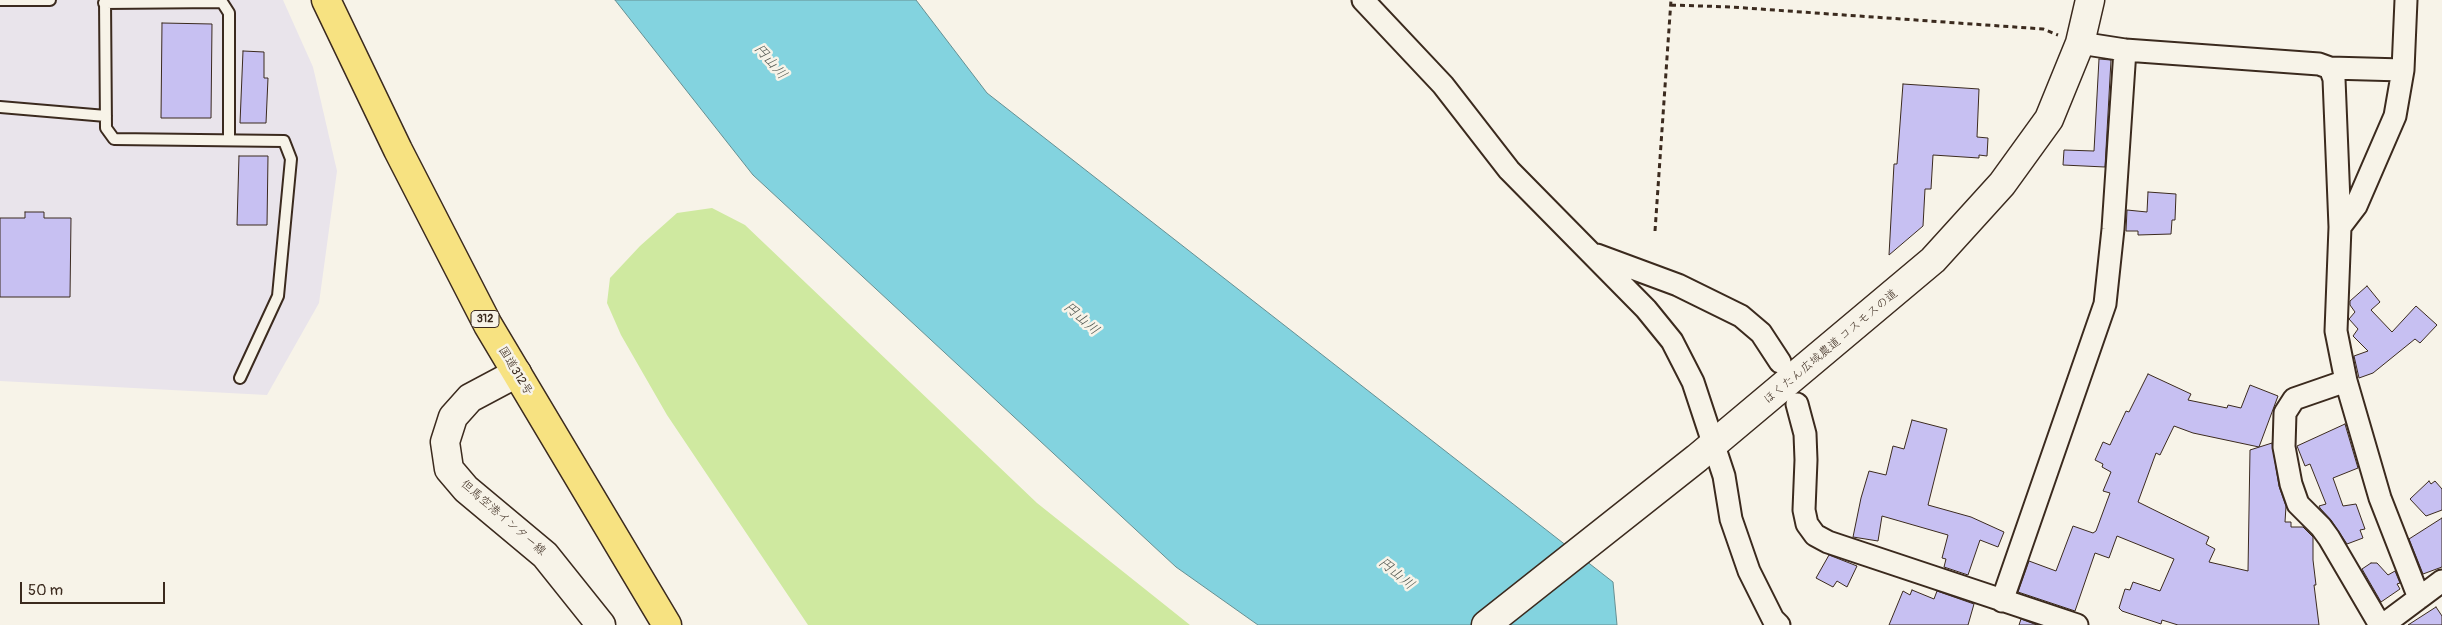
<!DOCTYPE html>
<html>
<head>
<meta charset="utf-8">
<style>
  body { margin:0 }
  #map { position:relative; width:2442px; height:625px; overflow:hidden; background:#f7f3e8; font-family:Pangolin,sans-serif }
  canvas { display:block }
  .scale { position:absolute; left:20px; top:582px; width:145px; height:22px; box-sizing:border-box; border:2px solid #3b2a1e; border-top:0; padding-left:6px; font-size:15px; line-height:18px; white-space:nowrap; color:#3b2a1e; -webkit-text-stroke:4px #f7f3e8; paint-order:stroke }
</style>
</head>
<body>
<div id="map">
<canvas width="2442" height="625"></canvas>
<div class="scale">50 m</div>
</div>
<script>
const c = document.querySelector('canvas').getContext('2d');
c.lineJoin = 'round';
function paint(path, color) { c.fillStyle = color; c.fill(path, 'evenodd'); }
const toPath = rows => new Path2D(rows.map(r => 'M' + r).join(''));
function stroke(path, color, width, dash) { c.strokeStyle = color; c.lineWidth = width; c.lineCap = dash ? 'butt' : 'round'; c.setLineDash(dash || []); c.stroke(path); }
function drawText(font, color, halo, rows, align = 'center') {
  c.font = font + ' Pangolin,"Klee One",sans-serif'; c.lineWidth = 5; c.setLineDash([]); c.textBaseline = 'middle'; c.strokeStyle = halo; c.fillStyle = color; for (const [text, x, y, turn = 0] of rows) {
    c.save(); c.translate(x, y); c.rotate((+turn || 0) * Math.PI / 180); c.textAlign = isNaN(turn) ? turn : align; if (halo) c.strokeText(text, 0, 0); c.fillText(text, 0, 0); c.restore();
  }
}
paint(toPath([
  [0,0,283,0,313,67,337,171,319,303,267,395,0,381]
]), '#e9e4eb');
paint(toPath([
  [712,208,745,225,1037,503,1190,625,808,625,667,415,621,335,607,303,610,278,640,246,677,213]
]), '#cfe9a0');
const water = toPath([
  [615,0,916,0,987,93,1613,582,1617,625,1258,625,1176,567,753,175,615,0]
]);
paint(water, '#83d3df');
stroke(water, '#668f92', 1);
const building = toPath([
  [162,23,212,24,211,118,161,118,162,23],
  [243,51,264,52,264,78,268,78,266,123,240,123,243,51],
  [2099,59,2111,60,2105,167,2063,165,2064,150,2094,151,2099,59],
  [1903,84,1979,89,1977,137,1988,138,1987,156,1979,155,1979,158,1933,155,1931,189,1925,189,1923,226,1889,255,1894,164,1897,164,1903,84],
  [239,156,268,156,267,225,237,225,239,156],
  [2148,192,2176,194,2175,220,2172,220,2171,234,2138,235,2138,231,2126,231,2127,210,2147,212,2148,192],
  [25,212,44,212,44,218,71,218,70,297,0,297,0,218,25,218,25,212],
  [2367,286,2380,302,2371,310,2392,332,2416,306,2437,325,2420,343,2415,339,2373,373,2359,378,2354,356,2368,351,2353,336,2358,329,2349,319,2355,312,2350,305,2350,301,2367,286],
  [2148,374,2191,394,2188,400,2227,408,2228,405,2241,408,2250,385,2278,396,2259,447,2193,433,2174,426,2160,455,2156,453,2138,502,2209,537,2206,544,2215,549,2209,562,2248,571,2250,450,2272,443,2279,486,2286,506,2285,522,2291,522,2291,527,2303,527,2313,537,2313,560,2316,585,2314,585,2319,625,2178,625,2162,620,2161,624,2122,611,2119,608,2125,589,2130,590,2133,582,2160,591,2174,559,2117,536,2109,558,2095,553,2075,611,2018,592,2029,561,2056,571,2073,526,2093,533,2096,531,2110,493,2103,491,2111,472,2102,467,2103,464,2095,460,2103,442,2110,445,2126,411,2129,412,2148,374],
  [1912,420,1947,429,1928,505,1971,517,2004,532,1998,547,1980,540,1968,575,1944,567,1946,559,1942,558,1948,535,1882,516,1878,541,1853,537,1861,498,1869,471,1886,475,1893,446,1904,449,1912,420],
  [2345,424,2358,468,2333,478,2343,506,2356,504,2365,529,2360,530,2363,538,2347,544,2331,520,2320,508,2319,506,2326,504,2310,464,2305,466,2297,446,2345,424],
  [2429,481,2431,484,2435,481,2442,489,2442,510,2426,516,2410,499,2429,481],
  [2442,518,2442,567,2423,574,2409,539,2442,518],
  [1829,555,1857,566,1847,587,1837,581,1833,587,1816,578,1829,555],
  [2371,563,2377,563,2388,575,2395,571,2400,583,2397,584,2400,589,2381,602,2362,569,2371,563],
  [1912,590,1934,599,1937,591,1974,604,1968,625,1889,625,1903,591,1910,595,1912,590],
  [2436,607,2442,616,2442,625,2408,625,2436,607],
  [2021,619,2037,625,2019,625,2021,619]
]);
paint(building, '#c7c0f2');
stroke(building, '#3b2a1e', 1);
const lane = toPath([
  [0,0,50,0],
  [105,0,106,128,114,139,284,141,291,159,278,296,240,378],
  [104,3,222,2,229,13,229,140],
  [0,107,106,116]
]);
const street = toPath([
  [1363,0,1443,85,1509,170,1646,309,1672,341,1693,382,1724,476,1731,519,1749,571,1773,619,1779,625],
  [2080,43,2125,50,2319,64,2330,68,2403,70],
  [2330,68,2334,79,2340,227,2336,331,2346,381,2380,498,2419,598],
  [2340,227,2356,206,2395,116,2403,70,2406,0],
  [1597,255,1678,285,1741,316,1761,333,1780,362],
  [2346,381,2294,399,2285,413,2284,447,2291,484,2298,504,2321,527,2329,538,2380,625],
  [1797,404,1805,434,1806,460,1804,510,1807,524,1815,535,1828,542,2077,625],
  [2002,601,2105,304,2113,229,2125,50],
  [2383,625,2442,581]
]);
const secondary = toPath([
  [517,373,470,398,453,417,445,442,449,469,466,489,545,555,601,625],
  [1486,625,1697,458,1933,260,2002,184,2049,119,2080,43,2090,0]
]);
const highway = toPath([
  [326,0,398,150,488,325,667,625]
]);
stroke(lane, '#3b2a1e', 14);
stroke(street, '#3b2a1e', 25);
stroke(secondary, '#3b2a1e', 31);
stroke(highway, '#3b2a1e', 31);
stroke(toPath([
  [1671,5,1731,7,2043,29,2058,35],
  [1655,231,1671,0]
]), '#3b2a1e', 3, [5, 4]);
stroke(lane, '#f7f3e8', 10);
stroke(street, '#f7f3e8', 21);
stroke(secondary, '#f7f3e8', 28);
stroke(highway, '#f7e281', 28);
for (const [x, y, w] of [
  [485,319,28]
]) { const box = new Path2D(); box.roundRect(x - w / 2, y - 8.5, w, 17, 4); c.fillStyle = '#f7f3e8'; c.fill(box); stroke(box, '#3b2a1e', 1); }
drawText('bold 11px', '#3b2a1e', null, [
  ["312",485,319]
]);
drawText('12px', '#3b2a1e', '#f7f3e8', [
  ["ほくたん広域農道 コスモスの道",1831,347,-40],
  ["国道312号",515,371,59],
  ["但馬空港インター線",503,518,41]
]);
drawText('italic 14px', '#4d544e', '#f7f3e8', [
  ["円山川",770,62,49],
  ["円山川",1081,319,41],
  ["円山川",1396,574,39]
]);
</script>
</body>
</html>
